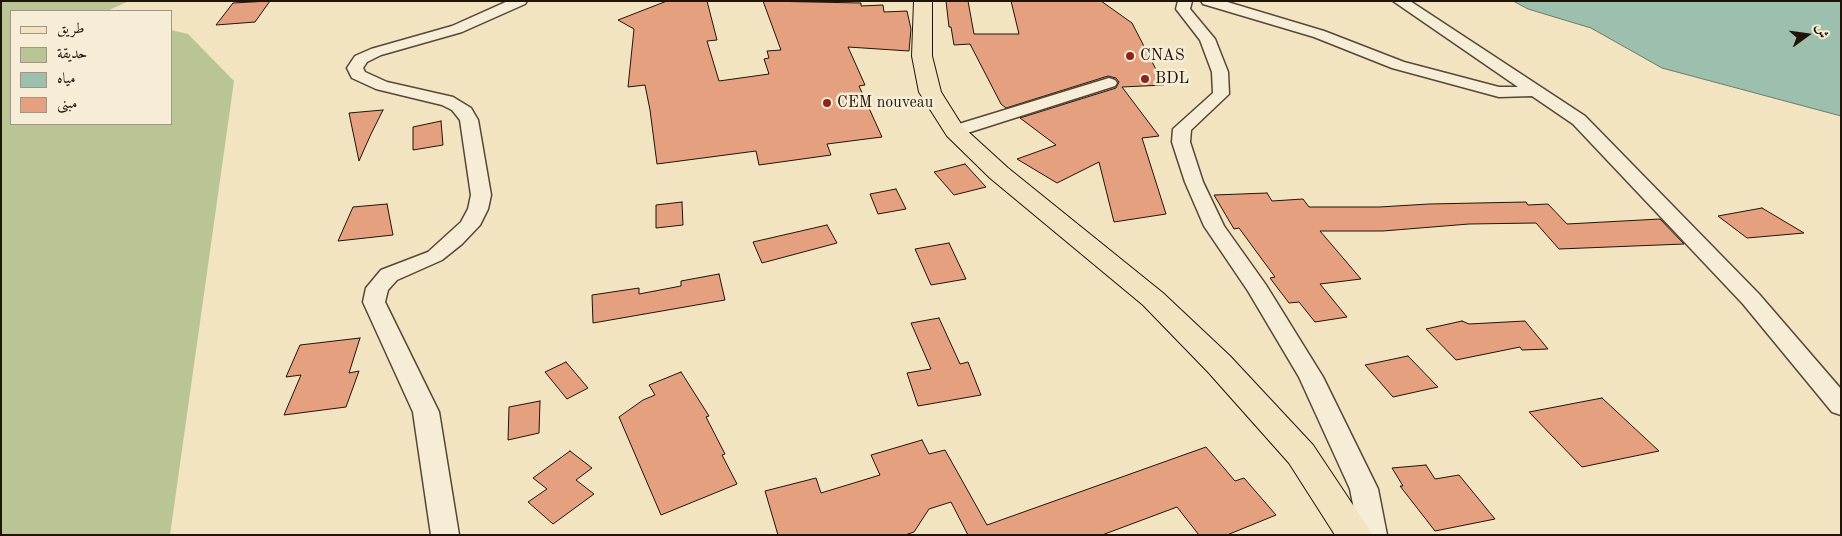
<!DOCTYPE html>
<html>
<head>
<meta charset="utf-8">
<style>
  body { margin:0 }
  #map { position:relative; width:1842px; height:536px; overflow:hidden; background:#f3e4c1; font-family:"Old Standard TT",Amiri,serif }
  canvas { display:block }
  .frame { position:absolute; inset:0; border:2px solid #201309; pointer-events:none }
  .legend { position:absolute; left:10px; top:10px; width:162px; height:115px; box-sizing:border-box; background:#f7edd7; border:1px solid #a19685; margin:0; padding:6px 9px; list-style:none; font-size:15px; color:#201309 }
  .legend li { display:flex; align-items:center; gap:10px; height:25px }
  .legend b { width:25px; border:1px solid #a19685 }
  .north { position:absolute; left:1782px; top:10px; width:50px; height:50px; -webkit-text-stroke:4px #f7edd7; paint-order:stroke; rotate:76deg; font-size:14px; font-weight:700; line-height:20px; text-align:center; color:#201309 }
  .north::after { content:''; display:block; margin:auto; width:18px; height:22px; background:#201309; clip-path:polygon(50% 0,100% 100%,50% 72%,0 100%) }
</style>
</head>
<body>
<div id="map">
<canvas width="1842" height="536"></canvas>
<div class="frame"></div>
<ul class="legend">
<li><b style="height:6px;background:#f3e4c1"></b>طريق</li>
<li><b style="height:14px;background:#b9c594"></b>حديقة</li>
<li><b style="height:14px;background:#9dbfad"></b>مياه</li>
<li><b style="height:14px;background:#e5a07f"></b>مبنى</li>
</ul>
<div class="north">ش</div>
</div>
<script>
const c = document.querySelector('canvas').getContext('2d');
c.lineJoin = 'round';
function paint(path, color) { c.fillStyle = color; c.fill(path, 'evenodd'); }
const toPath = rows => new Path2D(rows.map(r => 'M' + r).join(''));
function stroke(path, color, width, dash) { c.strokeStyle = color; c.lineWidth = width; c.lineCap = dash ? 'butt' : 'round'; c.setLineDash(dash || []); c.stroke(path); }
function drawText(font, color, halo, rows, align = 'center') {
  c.font = font + ' "Old Standard TT",serif'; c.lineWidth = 5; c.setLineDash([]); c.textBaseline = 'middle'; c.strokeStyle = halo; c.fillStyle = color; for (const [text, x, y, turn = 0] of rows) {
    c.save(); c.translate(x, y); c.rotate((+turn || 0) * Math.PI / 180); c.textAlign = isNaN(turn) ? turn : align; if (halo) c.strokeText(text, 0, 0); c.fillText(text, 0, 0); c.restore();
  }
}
paint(toPath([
  [1,1,129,1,107,11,11,11,11,124,171,124,171,30,188,34,234,81,170,535,1,535]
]), '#b9c594');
const water = toPath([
  [1513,1,1841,1,1841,116,1662,68,1591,28,1528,9,1513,1]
]);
paint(water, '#9dbfad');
stroke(water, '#6b7a6b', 1);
const building = toPath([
  [270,1,255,22,216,25,233,3,270,1],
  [667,1,707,1,717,40,707,41,719,81,769,74,764,59,769,58,767,51,781,50,763,1,861,3,861,6,883,5,884,12,907,11,911,29,909,51,848,47,865,85,859,86,882,137,827,144,831,155,759,165,756,151,657,164,650,110,645,85,628,87,634,29,618,20,667,1],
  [946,1,968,1,974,34,1019,34,1011,1,1101,1,1132,23,1164,85,1122,87,1159,136,1142,138,1166,214,1114,222,1099,162,1057,183,1017,159,1056,145,1020,118,1116,88,1119,82,1116,78,1108,76,1006,108,1001,104,970,44,954,45,951,27,949,27,946,1],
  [383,110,371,134,359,161,349,113,383,110],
  [441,121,443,145,413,150,413,127,441,121],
  [965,164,986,187,954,195,934,172,965,164],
  [896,189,906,209,878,214,870,194,896,189],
  [1267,193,1272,201,1303,199,1309,207,1379,207,1429,204,1526,202,1528,205,1548,204,1567,224,1660,219,1684,244,1559,249,1536,223,1469,224,1383,231,1320,231,1361,279,1320,284,1347,317,1315,322,1299,302,1289,303,1270,278,1275,277,1239,228,1234,229,1214,195,1267,193],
  [682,202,683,225,656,228,656,205,682,202],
  [387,204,393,235,338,241,353,207,387,204],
  [1762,208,1804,233,1747,238,1718,216,1762,208],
  [827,225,837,243,762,263,753,242,827,225],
  [949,243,966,279,931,285,915,249,949,243],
  [719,274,725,300,593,323,592,295,639,288,639,294,681,286,681,281,719,274],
  [939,318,960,364,968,362,981,395,918,406,907,373,931,369,911,323,939,318],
  [1462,321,1469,324,1525,321,1548,349,1522,350,1520,347,1456,360,1426,329,1462,321],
  [360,338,349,373,359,371,346,407,284,415,301,375,286,377,300,345,360,338],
  [1408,356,1438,387,1393,397,1365,365,1408,356],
  [566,362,588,388,567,399,545,372,566,362],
  [681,372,709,416,706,417,725,454,722,455,737,484,661,515,619,417,643,400,655,395,649,385,681,372],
  [1602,398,1659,451,1582,467,1529,412,1602,398],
  [540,401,539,433,508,440,509,407,540,401],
  [922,440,929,454,945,450,987,525,1206,447,1235,481,1244,478,1276,515,1227,535,1199,535,1177,507,1102,535,968,535,951,502,929,509,914,532,905,535,778,535,765,491,816,478,821,493,880,475,871,455,922,440],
  [570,451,592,468,576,480,594,494,553,524,528,502,547,489,533,478,570,451],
  [1426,465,1435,479,1459,475,1495,519,1435,531,1400,486,1403,486,1392,468,1426,465]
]);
paint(building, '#e5a07f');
stroke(building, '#201309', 1);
const street = toPath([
  [508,1,527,1,525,4,462,32,381,55,367,62,363,68,365,72,387,82,453,97,471,108,478,120,491,195,488,209,480,225,462,244,442,260,397,280,388,290,385,302,439,412,459,535,431,535,413,412,363,302,366,288,381,270,428,252,461,222,468,209,471,195,460,120,452,110,442,105,376,89,352,78,347,68,355,56,371,49,452,26,508,1],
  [1178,1,1192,1,1190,9,1215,39,1228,72,1229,94,1191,130,1190,142,1203,182,1224,226,1266,285,1323,377,1378,489,1387,535,1359,535,1350,489,1299,377,1248,291,1204,226,1185,182,1172,142,1173,129,1213,93,1212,72,1200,40,1176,9,1178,1],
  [1201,1,1224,1,1324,31,1404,62,1499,87,1518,87,1393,1,1410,1,1585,116,1759,294,1841,389,1841,415,1832,412,1743,304,1573,124,1532,96,1499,97,1392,68,1314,37,1203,4,1201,1],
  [1109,78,1115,80,1117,83,1115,86,961,135,955,136,949,135,946,131,949,127,1109,78]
]);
const primary = toPath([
  [914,1,932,1,932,56,941,92,963,127,1008,168,1163,293,1230,356,1313,445,1373,535,1335,535,1289,463,1208,372,1143,305,990,178,947,136,919,92,912,56,914,1]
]);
stroke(street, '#554737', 3);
stroke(primary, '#201309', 2);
paint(street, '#f7edd7');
paint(primary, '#f3e4c1');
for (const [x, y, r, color] of [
  [1130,56,5,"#8f2418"],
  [1145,79,5,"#8f2418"],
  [827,103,5,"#8f2418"]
]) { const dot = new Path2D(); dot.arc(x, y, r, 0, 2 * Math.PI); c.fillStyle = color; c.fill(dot); stroke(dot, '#f7edd7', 2); }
drawText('16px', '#201309', '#f7edd7', [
  ["CNAS",1140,56],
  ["BDL",1155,79],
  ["CEM nouveau",837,103]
], 'left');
</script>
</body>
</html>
